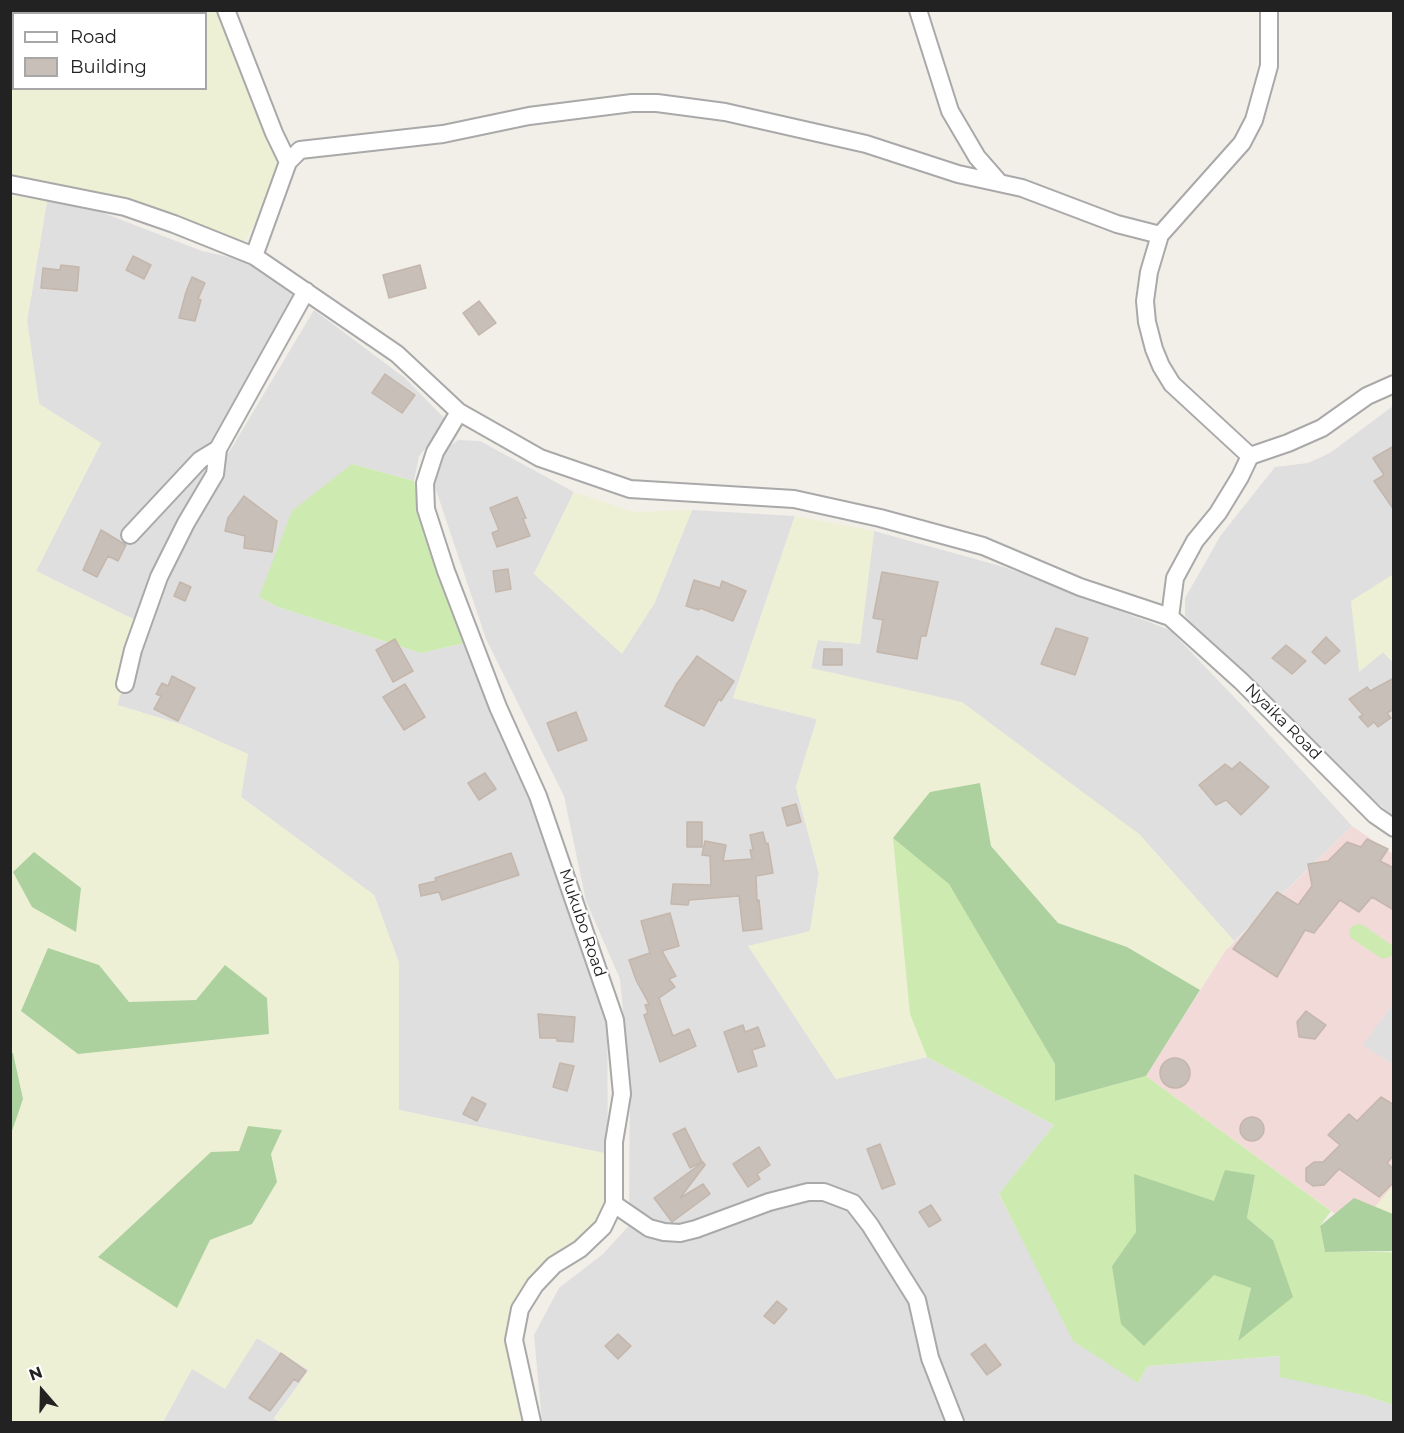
<!DOCTYPE html>
<html>
<head>
<meta charset="utf-8">
<style>
  body { margin:0 }
  #map { position:relative; width:1404px; height:1433px; overflow:hidden; background:#f2efe9; font-family:Montserrat,sans-serif }
  canvas { display:block }
  .frame { position:absolute; inset:0; border:12px solid #222; pointer-events:none }
  .legend { position:absolute; left:12px; top:12px; width:195px; height:78px; box-sizing:border-box; background:#fff; border:2px solid #a7a7a7; margin:0; padding:8px 10px; list-style:none; font-size:18px; color:#222 }
  .legend li { display:flex; align-items:center; gap:12px; height:30px }
  .legend b { width:30px; border:2px solid #a7a7a7 }
  .north { position:absolute; left:12px; top:1361px; width:60px; height:60px; -webkit-text-stroke:4px #fff; paint-order:stroke; rotate:340deg; font-size:16px; font-weight:700; line-height:24px; text-align:center; color:#222 }
  .north::after { content:''; display:block; margin:auto; width:21px; height:27px; background:#222; clip-path:polygon(50% 0,100% 100%,50% 72%,0 100%) }
</style>
</head>
<body>
<div id="map">
<canvas width="1404" height="1433"></canvas>
<div class="frame"></div>
<ul class="legend">
<li><b style="height:8px;background:#fff"></b>Road</li>
<li><b style="height:16px;background:#c7bfb8"></b>Building</li>
</ul>
<div class="north">N</div>
</div>
<script>
const c = document.querySelector('canvas').getContext('2d');
c.lineJoin = 'round';
function paint(path, color) { c.fillStyle = color; c.fill(path, 'evenodd'); }
const toPath = rows => new Path2D(rows.map(r => 'M' + r).join(''));
function stroke(path, color, width, dash) { c.strokeStyle = color; c.lineWidth = width; c.lineCap = dash ? 'butt' : 'round'; c.setLineDash(dash || []); c.stroke(path); }
function drawText(font, color, halo, rows, align = 'center') {
  c.font = font + ' Montserrat,sans-serif'; c.lineWidth = 4.5; c.setLineDash([]); c.textBaseline = 'middle'; c.strokeStyle = halo; c.fillStyle = color; for (const [text, x, y, turn = 0] of rows) {
    c.save(); c.translate(x, y); c.rotate((+turn || 0) * Math.PI / 180); c.textAlign = isNaN(turn) ? turn : align; if (halo) c.strokeText(text, 0, 0); c.fillText(text, 0, 0); c.restore();
  }
}
paint(toPath([
  [47,201,101,212,202,251,243,260,299,299,227,433,228,454,314,310,405,378,448,422,419,456,414,481,352,464,259,597,278,607,421,653,469,642,532,791,607,1005,608,1154,399,1110,399,963,374,895,241,797,247,754,183,725,117,705,143,624,36,571,101,443,39,404,27,321],
  [1393,406,1393,578,1359,671,1383,652,1393,662,1393,816,1344,775,1296,724,1218,650,1191,627,1185,615,1185,598,1221,535,1275,467,1308,463,1330,453],
  [458,440,480,441,574,492,534,574,654,604,692,510,795,516,733,698,817,719,796,787,819,874,810,932,749,946,836,1079,927,1057,1054,1125,999,1195,1028,1250,1138,1383,1148,1366,1280,1356,1364,1395,1393,1405,1393,1422,542,1422,534,1335,559,1288,603,1254,635,1219,629,1212,630,1084,620,979,586,901,564,796,486,639,433,481,442,451],
  [874,531,1004,567,1170,630,1255,719,1352,826,1234,941,1139,834,811,668,818,640,860,644],
  [1393,1003,1393,1065,1362,1045],
  [257,1338,309,1370,274,1418,281,1422,163,1422,192,1368]
]), '#e0dfdf');
paint(toPath([
  [1352,826,1393,854,1393,1003,1363,1045,1393,1065,1393,1186,1356,1229,1146,1076,1225,951]
]), '#f2dad9');
paint(toPath([
  [10,11,226,11,286,175,244,241,90,191,11,178],
  [14,14,206,14,206,88,14,88],
  [10,195,47,201,27,321,39,404,101,443,36,571,143,624,117,705,183,725,248,754,241,797,374,895,399,963,399,1110,608,1154,602,1216,508,1329,521,1422,281,1422,274,1419,309,1370,257,1338,225,1389,192,1369,163,1422,11,1422,10,1134,23,1099,13,1053,10,1053],
  [99,965,129,1002,196,1000,225,966,269,1034,21,1011],
  [281,1130,271,1154,277,1182,252,1224,211,1240],
  [574,492,634,512,692,510,654,604,622,654,534,574],
  [795,516,874,531,860,644,818,640,811,668,962,702,1139,834,1234,941,1225,951,1200,990,1127,947,1058,923,991,846,980,783,910,1014,927,1057,836,1079,748,946,810,931,819,874,796,787,817,719,733,698],
  [1392,575,1394,577,1393,662,1383,652,1359,672,1351,601],
  [1393,1186,1393,1254,1356,1229]
]), '#eef0d5');
paint(toPath([
  [352,464,414,481,420,511,469,642,421,653,278,607,259,597,292,511],
  [893,838,949,883,1055,1064,1055,1101,1146,1076,1331,1211,1320,1226,1325,1252,1390,1252,1393,1254,1393,1405,1364,1395,1280,1377,1280,1356,1148,1366,1138,1383,1073,1341,999,1194,1054,1125,927,1057,910,1014],
  [1255,1175,1247,1218,1273,1240,1238,1340,1251,1288,1214,1274,1112,1266,1136,1233,1215,1201],
  [1358,924,1363,925,1393,946,1393,956,1382,959,1351,938,1349,931,1352,926]
]), '#cdebb0');
paint(toPath([
  [980,783,991,846,1058,923,1127,947,1200,990,1146,1076,1055,1101,1055,1064,949,884,893,838,930,792],
  [34,852,81,888,76,932,32,907,13,872],
  [48,948,99,965,129,1002,196,1000,225,965,267,998,269,1034,78,1054,21,1011],
  [10,1053,13,1053,23,1099,11,1134],
  [248,1126,282,1130,271,1154,277,1182,252,1224,210,1240,177,1308,98,1257,211,1152,239,1151],
  [1225,1170,1255,1175,1247,1218,1273,1240,1293,1297,1238,1341,1251,1288,1214,1275,1144,1346,1121,1324,1112,1266,1136,1232,1134,1174,1214,1201],
  [1354,1198,1393,1214,1393,1251,1325,1252,1320,1226]
]), '#add19e');
const building = toPath([
  [133,256,151,265,144,279,126,270,133,256],
  [61,265,79,267,77,291,41,288,43,268,60,270,61,265],
  [420,265,426,288,389,298,383,275,420,265],
  [192,277,205,283,198,299,201,300,195,321,179,318,186,292,192,277],
  [479,301,496,323,479,335,463,313,479,301],
  [385,374,415,395,402,413,372,393,385,374],
  [1394,446,1394,510,1374,481,1384,475,1373,458,1394,446],
  [244,496,277,521,272,552,244,548,245,536,225,531,228,518,244,496],
  [517,497,526,518,523,519,530,536,497,547,492,533,499,530,490,508,517,497],
  [101,530,126,545,118,561,108,556,97,577,83,570,101,530],
  [508,569,511,589,496,592,493,571,508,569],
  [882,572,938,582,926,636,921,636,917,659,877,652,883,620,873,618,882,572],
  [694,580,720,588,722,581,746,591,733,621,700,608,699,610,686,606,694,580],
  [180,582,191,587,185,601,174,596,180,582],
  [1056,628,1088,638,1075,675,1041,664,1056,628],
  [1326,637,1340,651,1325,664,1312,652,1326,637],
  [395,639,413,671,393,682,376,650,395,639],
  [1286,645,1306,661,1292,674,1272,658,1286,645],
  [824,649,842,649,842,665,823,665,824,649],
  [697,656,734,681,721,701,719,699,704,726,665,706,676,685,697,656],
  [172,676,195,688,178,721,154,709,161,696,156,694,162,683,168,686,172,676],
  [1394,678,1394,709,1387,713,1391,718,1378,727,1374,722,1368,727,1359,717,1363,715,1349,699,1367,687,1370,691,1394,678],
  [405,684,425,717,404,730,383,697,405,684],
  [576,712,587,740,558,751,547,723,576,712],
  [1240,762,1269,787,1241,815,1226,800,1216,805,1199,785,1225,764,1232,769,1240,762],
  [485,773,496,789,479,800,468,783,485,773],
  [796,804,801,822,787,826,782,808,796,804],
  [687,822,702,822,702,847,687,847,687,822],
  [763,832,766,844,768,843,773,873,756,876,757,901,759,900,762,929,743,931,739,896,689,900,688,905,671,904,673,884,711,885,710,856,702,855,705,841,726,845,723,861,752,859,750,850,753,850,750,835,763,832],
  [1367,839,1388,849,1380,861,1394,868,1394,910,1372,897,1359,912,1340,900,1314,933,1305,930,1277,977,1233,949,1277,892,1298,905,1312,886,1308,864,1328,861,1347,842,1361,847,1367,839],
  [511,853,519,875,442,900,439,892,421,896,419,885,436,881,435,878,511,853],
  [670,913,679,946,662,951,676,976,669,979,675,987,659,998,673,1036,689,1029,696,1046,660,1062,644,1015,648,1013,645,1005,649,1004,636,980,629,960,650,953,641,921,670,913],
  [1306,1011,1326,1025,1315,1039,1299,1037,1297,1022,1306,1011],
  [538,1014,575,1017,573,1042,557,1041,557,1038,540,1038,538,1014],
  [743,1025,745,1032,758,1027,765,1046,752,1050,757,1066,738,1072,724,1032,743,1025],
  '1160 1073a15 15 0 1 1 30 0a15 15 0 1 1-30 0Z',
  [560,1063,574,1066,567,1091,553,1087,560,1063],
  [472,1097,486,1104,477,1121,463,1114,472,1097],
  [1381,1097,1394,1105,1394,1155,1387,1163,1394,1169,1394,1182,1379,1197,1339,1169,1324,1185,1313,1186,1306,1181,1306,1168,1314,1162,1323,1162,1340,1145,1328,1135,1349,1114,1357,1121,1381,1097],
  '1240 1129a12 12 0 1 1 24 0a12 12 0 1 1-24 0Z',
  [685,1128,702,1162,690,1168,673,1134,685,1128],
  [880,1144,895,1184,882,1189,867,1149,880,1144],
  [759,1147,770,1165,757,1174,760,1179,748,1187,733,1164,759,1147],
  [703,1162,705,1165,680,1198,703,1184,710,1194,672,1222,654,1198,703,1162],
  [931,1205,941,1220,929,1227,919,1212,931,1205],
  [777,1301,787,1309,774,1324,764,1316,777,1301],
  [618,1334,631,1346,618,1359,605,1346,618,1334],
  [985,1344,1001,1365,987,1375,971,1354,985,1344],
  [281,1353,306,1371,298,1382,294,1379,270,1411,249,1398,281,1353]
]);
paint(building, '#c7bfb8');
stroke(building, '#c4b6ab', 1.5);
const minor = toPath([
  [226,10,274,133,288,162],
  [918,10,950,111,977,157,998,181],
  [10,184,125,207,174,224,254,256,397,354,459,412,540,458,630,489,794,499,880,518,983,546,1080,587,1170,617,1241,681,1375,815,1394,828],
  [254,256,288,162,300,150,443,134,529,116,632,103,657,103,725,112,866,144,958,174,1022,188,1117,224,1160,235],
  [459,412,435,452,425,483,426,509,446,571,498,707,538,796,615,1020,622,1094,614,1142,614,1204,603,1227,580,1249,554,1265,535,1285,520,1309,514,1340,532,1422],
  [1250,456,1288,443,1322,428,1367,396,1394,384],
  [130,535,200,460,218,449],
  [1170,617,1175,578,1195,541,1218,513,1240,477,1250,456,1172,384,1161,366,1154,349,1147,322,1145,301,1149,272,1160,235,1242,143,1254,120,1269,66,1269,10],
  [125,684,133,650,159,577,186,523,215,474,218,449,306,291],
  [614,1204,649,1228,664,1232,680,1233,696,1229,769,1202,808,1192,824,1192,853,1203,870,1225,917,1300,930,1358,955,1422]
]);
stroke(minor, '#a9a9a9', 20);
stroke(minor, '#fff', 16);
drawText('16px', '#222', '#fff', [
  ["Nyaika Road",1283,722,45],
  ["Mukubo Road",582,923,71]
]);
</script>
</body>
</html>
